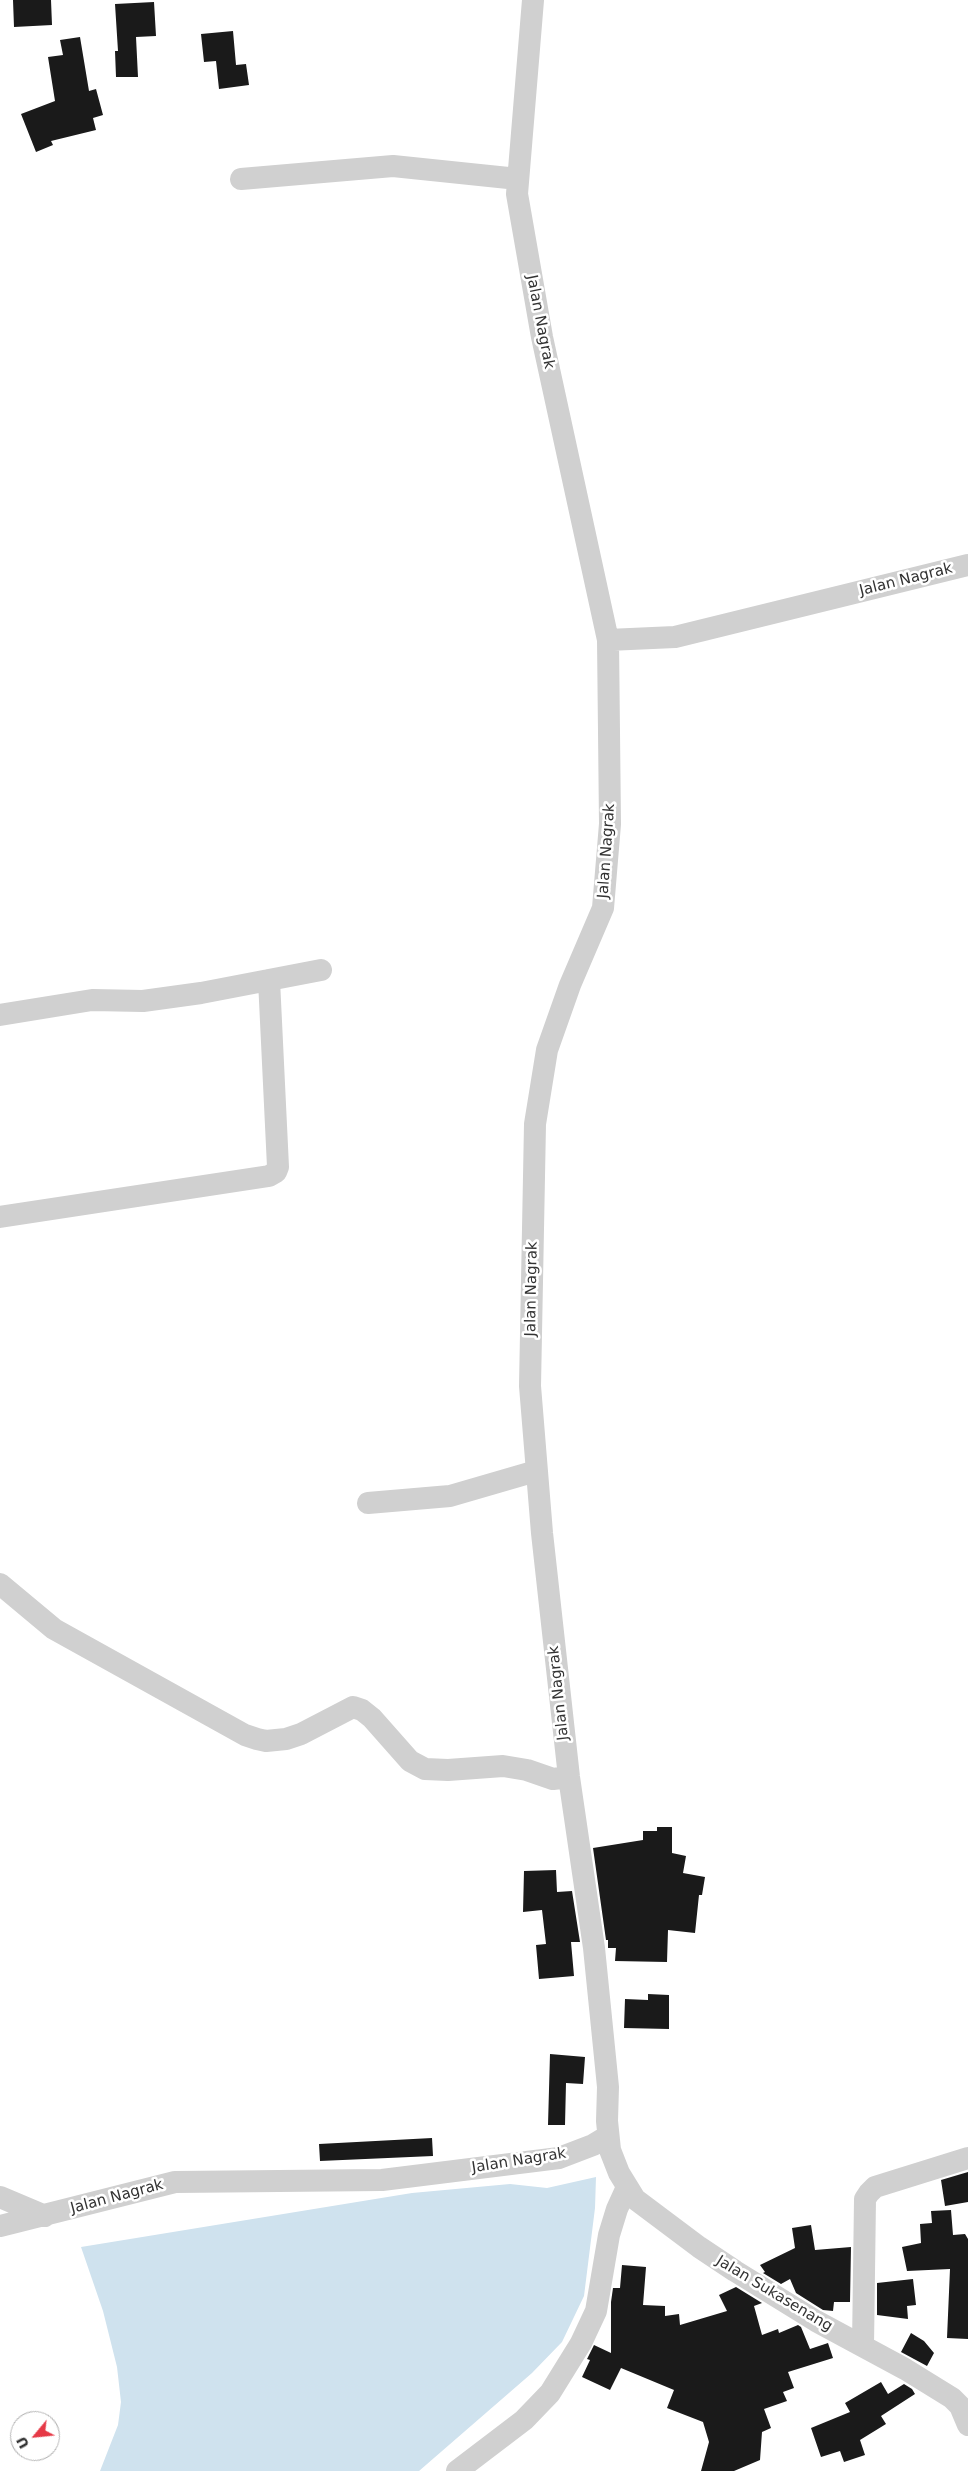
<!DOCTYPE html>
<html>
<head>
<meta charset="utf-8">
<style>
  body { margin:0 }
  #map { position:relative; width:968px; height:2471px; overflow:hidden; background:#fff; font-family:"DejaVu Sans",sans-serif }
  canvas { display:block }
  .north { position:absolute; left:10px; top:2411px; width:50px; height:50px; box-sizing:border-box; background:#fff; border:1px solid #adadad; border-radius:50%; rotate:242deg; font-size:14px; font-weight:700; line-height:20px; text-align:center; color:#333 }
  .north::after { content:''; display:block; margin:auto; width:18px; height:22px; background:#e63946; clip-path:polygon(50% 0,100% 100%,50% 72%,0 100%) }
</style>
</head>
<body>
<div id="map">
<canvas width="968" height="2471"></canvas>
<div class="north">U</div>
</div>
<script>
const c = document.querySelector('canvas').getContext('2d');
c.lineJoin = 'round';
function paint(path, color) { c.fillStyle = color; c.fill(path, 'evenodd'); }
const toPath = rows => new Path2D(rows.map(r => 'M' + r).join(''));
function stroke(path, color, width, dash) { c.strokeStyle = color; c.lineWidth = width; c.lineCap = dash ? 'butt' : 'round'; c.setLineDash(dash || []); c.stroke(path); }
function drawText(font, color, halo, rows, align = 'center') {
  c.font = font + ' "DejaVu Sans",sans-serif'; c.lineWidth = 5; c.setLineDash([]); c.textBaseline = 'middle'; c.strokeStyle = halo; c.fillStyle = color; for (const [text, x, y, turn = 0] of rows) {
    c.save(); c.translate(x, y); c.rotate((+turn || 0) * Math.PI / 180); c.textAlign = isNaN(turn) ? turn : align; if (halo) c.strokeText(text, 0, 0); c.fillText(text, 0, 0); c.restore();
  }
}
paint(toPath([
  [596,2177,595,2208,584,2296,562,2342,532,2373,419,2471,100,2471,118,2425,121,2402,117,2367,103,2311,81,2247,412,2193,510,2184,547,2188]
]), '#cfe2ee');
paint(toPath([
  [13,0,51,0,52,25,14,27],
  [154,2,156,36,136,37,138,77,116,77,115,51,118,51,115,4],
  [233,31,236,65,246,64,249,85,219,89,216,61,204,62,201,34],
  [80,37,89,91,96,89,103,115,93,118,96,130,51,141,53,145,36,152,21,114,55,101,48,57,63,55,60,40],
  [657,1827,672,1827,672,1853,686,1856,683,1873,705,1877,702,1895,699,1895,695,1933,668,1930,667,1962,615,1961,616,1948,608,1948,608,1940,606,1940,593,1848,643,1840,643,1831,657,1831],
  [556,1870,557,1892,572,1891,580,1942,571,1942,574,1976,539,1979,536,1945,546,1944,542,1910,523,1912,524,1871],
  [648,1994,669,1995,669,2029,624,2028,625,1999,648,2000],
  [550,2054,585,2057,583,2084,566,2083,565,2125,548,2125],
  [432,2138,433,2156,320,2161,319,2144],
  [968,2172,968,2202,945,2206,941,2180],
  [951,2210,953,2235,965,2234,968,2239,968,2339,947,2338,950,2269,907,2271,902,2247,921,2243,920,2224,932,2223,931,2211],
  [811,2225,815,2250,851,2247,850,2302,834,2302,833,2311,823,2310,796,2293,790,2279,781,2284,763,2273,765,2272,760,2265,795,2248,792,2228],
  [622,2265,646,2267,643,2305,665,2306,665,2316,679,2314,680,2325,727,2311,719,2295,736,2287,762,2303,754,2306,762,2335,778,2329,779,2333,798,2325,801,2327,810,2349,828,2343,833,2358,788,2372,794,2388,783,2392,787,2401,764,2409,771,2428,762,2432,760,2460,734,2471,701,2471,709,2442,703,2422,667,2408,674,2390,621,2368,610,2390,582,2377,590,2360,587,2359,594,2345,611,2353,611,2302,613,2288,620,2288],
  [913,2279,916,2305,907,2306,908,2319,877,2315,877,2283],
  [911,2333,924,2341,934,2353,927,2366,901,2352],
  [881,2382,888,2394,904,2384,912,2389,915,2394,881,2416,886,2424,860,2440,865,2455,844,2462,840,2451,821,2457,811,2428,850,2412,845,2403]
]), '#1a1a1a');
stroke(toPath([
  [533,0,517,194,542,337,608,640,610,824,603,908,570,985,547,1050,535,1124,530,1386,542,1533,569,1777,594,1948,608,2087,607,2121,610,2150,619,2173,635,2199,699,2247,735,2271,816,2321,905,2369,952,2398,960,2406,968,2425],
  [241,179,393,166,518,179],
  [608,640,675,637,968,565],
  [0,1015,92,1000,143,1001,201,993,321,970],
  [0,1217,269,1176,276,1172,278,1167,269,980],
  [368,1503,450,1496,536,1471],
  [0,1584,54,1629,245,1735,257,1739,266,1741,286,1739,301,1734,353,1707,362,1710,372,1718,410,1761,425,1769,448,1770,503,1766,527,1770,553,1779,569,1777],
  [0,2197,45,2216],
  [0,2226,175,2182,382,2180,559,2158,593,2145,608,2136],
  [863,2346,865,2199,869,2193,875,2187,968,2158],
  [457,2471,524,2420,550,2393,581,2343,596,2311,609,2235,617,2209,627,2187]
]), '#d0d0d0', 22);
drawText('15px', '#333', '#fff', [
  ["Jalan Nagrak",540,322,79],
  ["Jalan Nagrak",906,580,-14],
  ["Jalan Nagrak",607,851,-86],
  ["Jalan Nagrak",532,1289,-89],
  ["Jalan Nagrak",559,1693,-96],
  ["Jalan Nagrak",519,2161,-9],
  ["Jalan Nagrak",117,2197,-15],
  ["Jalan Sukasenang",774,2294,31]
]);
</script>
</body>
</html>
